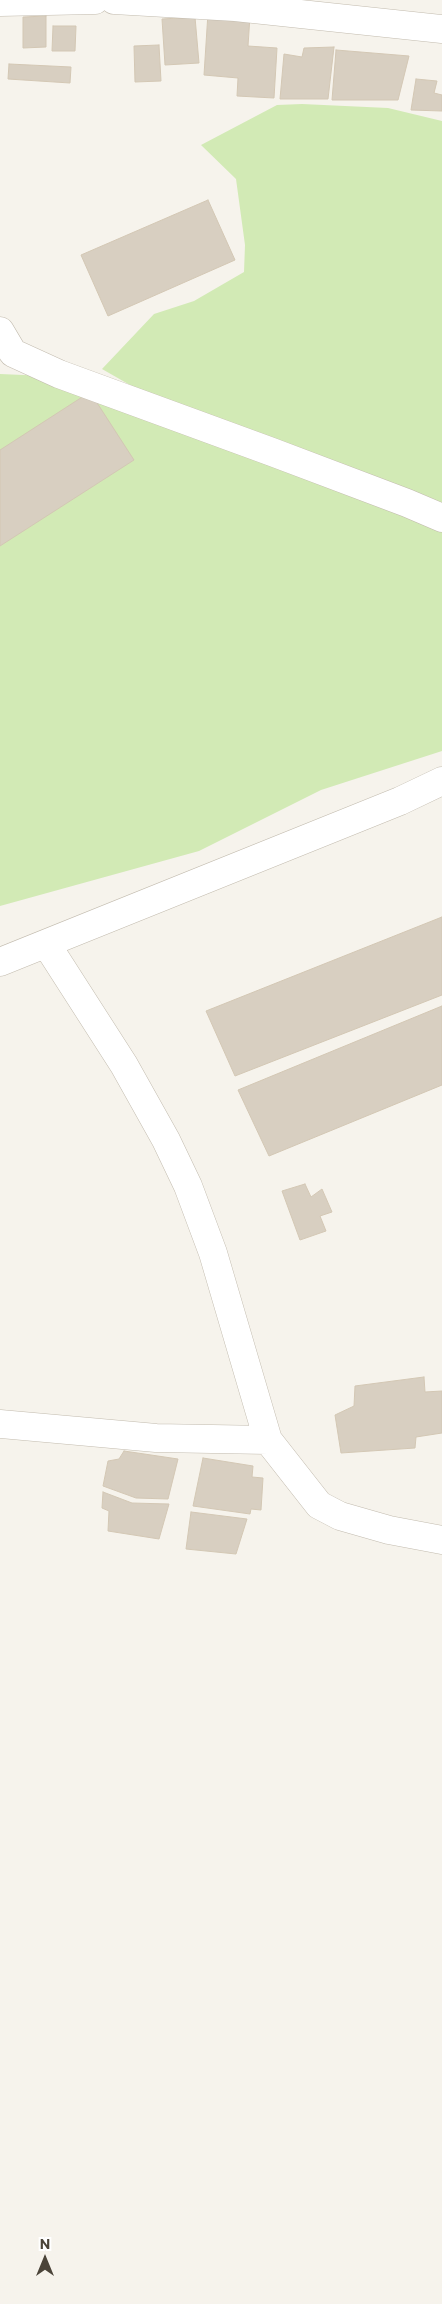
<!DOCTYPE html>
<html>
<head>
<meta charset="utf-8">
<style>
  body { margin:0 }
  #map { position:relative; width:442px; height:2304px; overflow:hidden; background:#f6f3ec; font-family:Commissioner,sans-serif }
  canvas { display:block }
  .north { position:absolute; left:20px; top:2234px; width:50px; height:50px; -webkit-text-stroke:4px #fff; paint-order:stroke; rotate:0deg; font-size:14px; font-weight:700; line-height:20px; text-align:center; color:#4b4439 }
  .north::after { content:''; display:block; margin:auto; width:18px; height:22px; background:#4b4439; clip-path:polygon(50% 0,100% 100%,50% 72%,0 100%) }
</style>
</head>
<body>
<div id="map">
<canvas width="442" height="2304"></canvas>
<div class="north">N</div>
</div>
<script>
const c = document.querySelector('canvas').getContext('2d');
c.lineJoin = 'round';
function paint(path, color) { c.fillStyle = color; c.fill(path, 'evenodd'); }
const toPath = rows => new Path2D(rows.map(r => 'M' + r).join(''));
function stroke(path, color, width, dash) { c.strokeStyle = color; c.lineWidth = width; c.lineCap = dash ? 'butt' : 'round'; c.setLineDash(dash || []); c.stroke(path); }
paint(toPath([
  [302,104,388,108,442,121,442,512,165,405,102,369,154,314,194,301,244,272,245,245,236,179,201,145,277,105],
  [0,374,69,377,442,528,442,751,321,790,199,851,0,906]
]), '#d2eab5');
const building = toPath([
  [208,13,250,16,248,46,277,48,274,98,237,96,238,78,204,75,208,13],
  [46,16,46,47,23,48,23,17,46,16],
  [195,17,199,63,165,65,162,19,195,17],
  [53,26,76,26,75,51,52,51,53,26],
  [159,45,161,81,135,82,134,46,159,45],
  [334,47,328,99,280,99,284,54,302,57,304,48,334,47],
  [336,50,409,56,398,100,332,100,336,50],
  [9,64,71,67,70,83,8,79,9,64],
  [416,79,437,81,434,93,442,95,442,111,411,110,416,79],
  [208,200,235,260,108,316,81,255,208,200],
  [90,392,134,460,0,546,0,450,90,392],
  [442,917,442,995,235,1076,206,1011,442,917],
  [442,1006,442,1085,269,1156,238,1090,442,1006],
  [305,1184,311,1197,322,1189,332,1212,320,1216,326,1231,300,1240,282,1191,305,1184],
  [424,1377,425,1392,442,1391,442,1433,416,1437,415,1448,341,1453,335,1415,354,1406,355,1386,424,1377],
  [124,1451,178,1459,168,1499,136,1498,103,1486,108,1461,119,1459,124,1451],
  [203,1458,253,1466,252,1477,263,1478,261,1510,251,1509,250,1514,193,1506,203,1458],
  [103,1492,132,1503,169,1504,159,1539,108,1531,109,1511,102,1508,103,1492],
  [191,1512,247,1519,236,1554,186,1549,191,1512]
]);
paint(building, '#d8cfc1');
stroke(building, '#d3c7b4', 1);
const minor = toPath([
  [114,0,235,7,442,29],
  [0,2,95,0],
  [0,331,13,353,59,374,272,452,407,503,442,518],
  [47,945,124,1065,166,1140,188,1186,213,1253,268,1440],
  [0,962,400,801,442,781],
  [0,1424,156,1438,268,1440,319,1505,340,1516,389,1530,442,1540]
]);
stroke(minor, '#c2bbae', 29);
stroke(minor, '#fff', 28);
</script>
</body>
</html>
